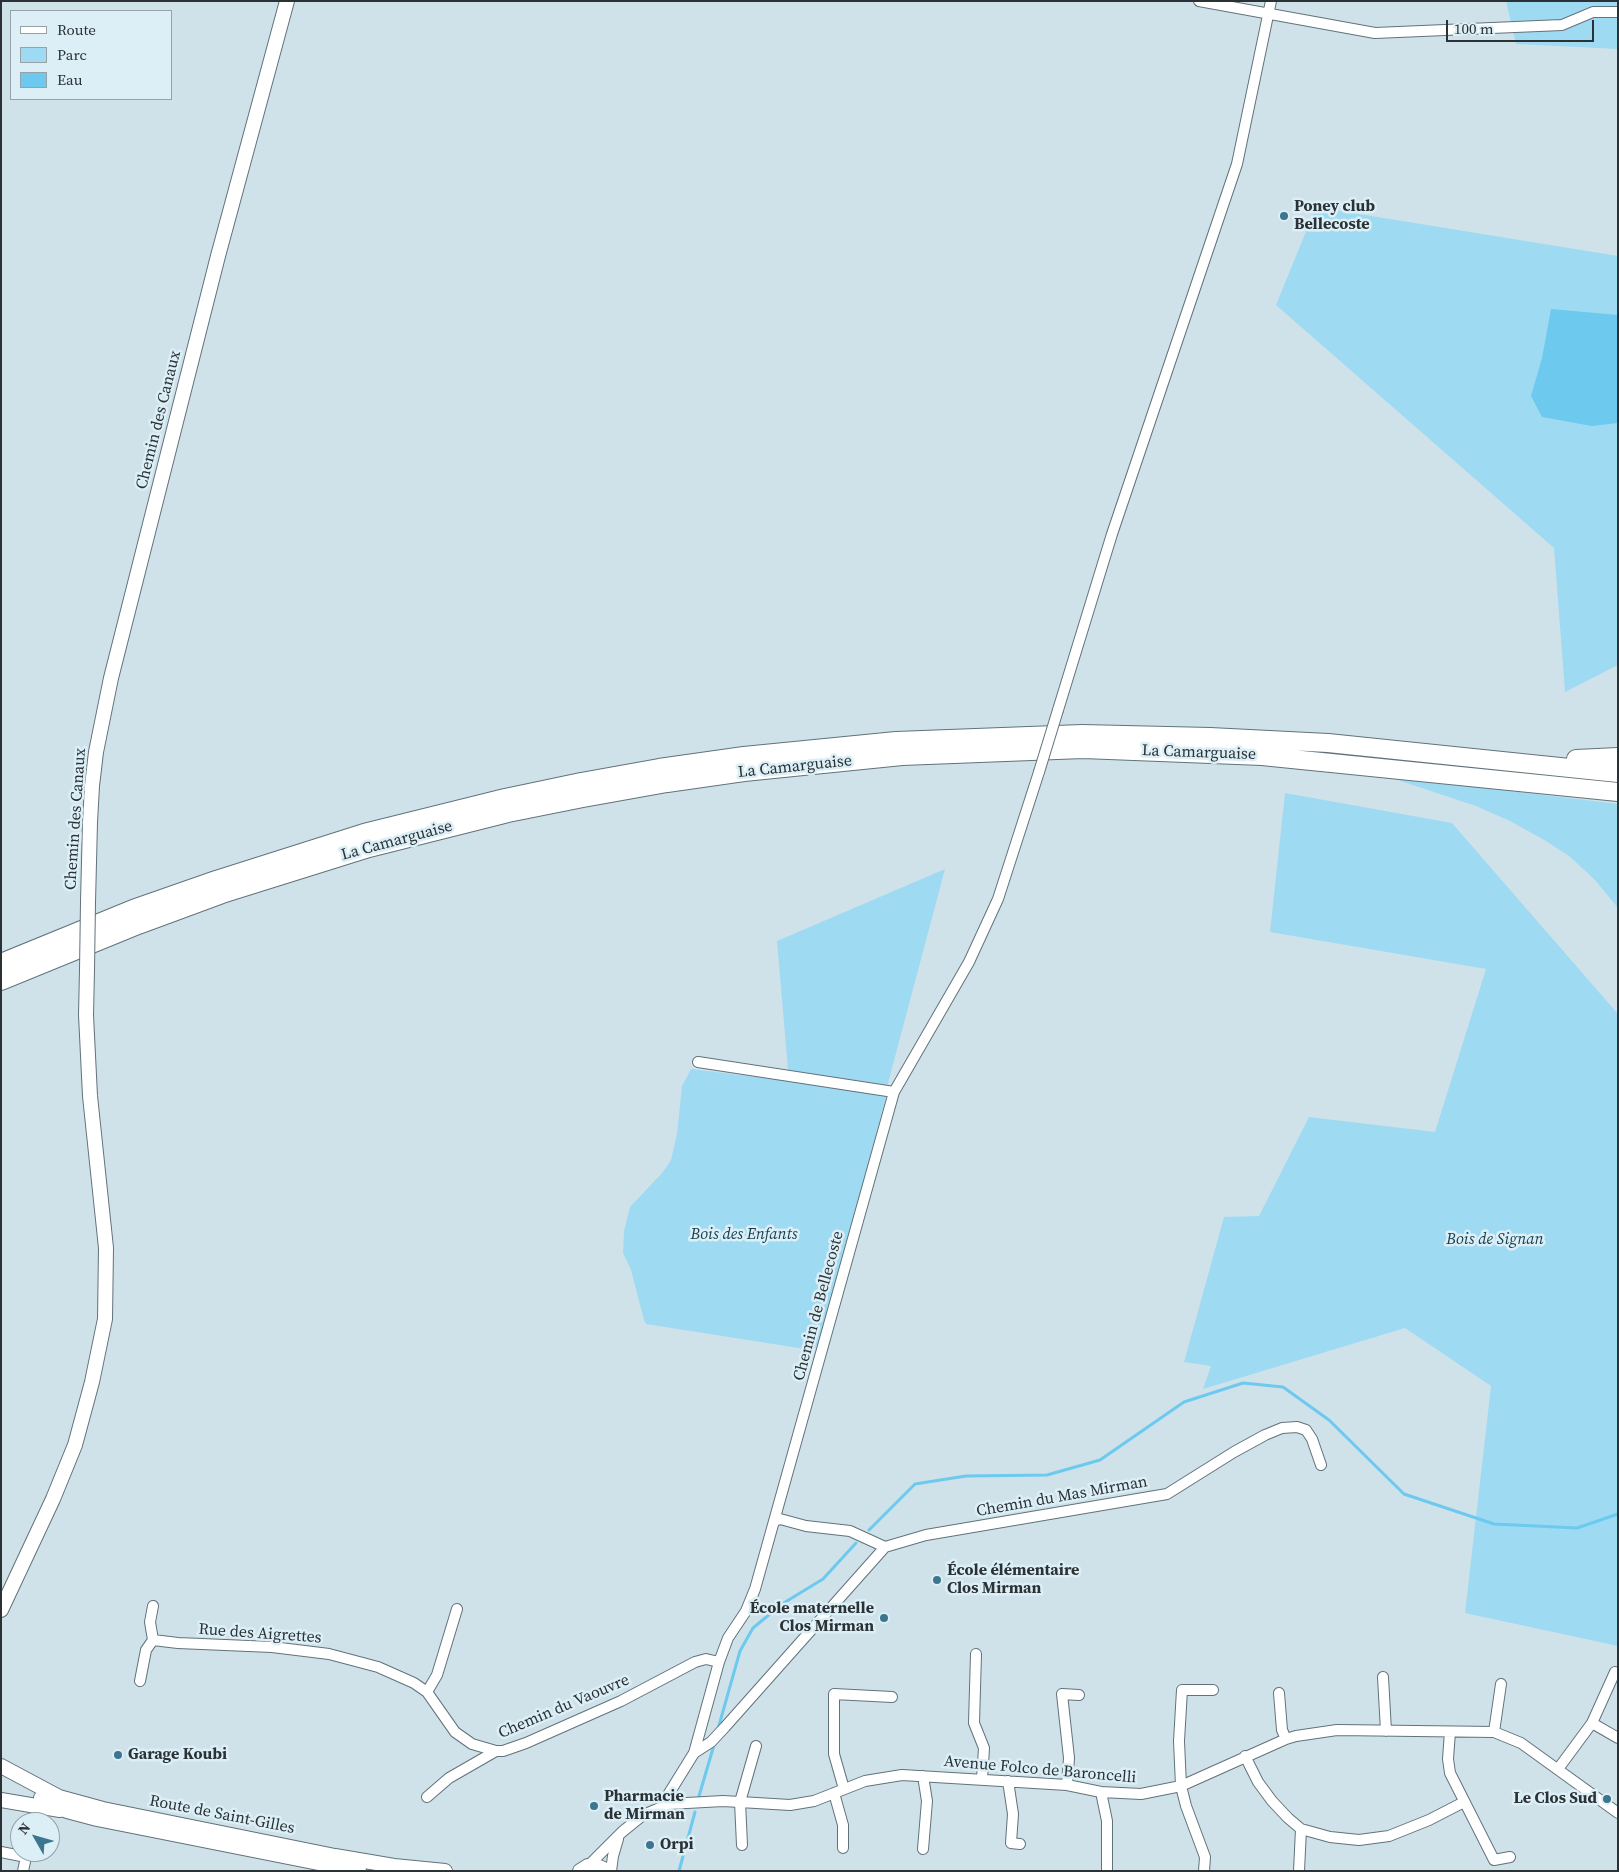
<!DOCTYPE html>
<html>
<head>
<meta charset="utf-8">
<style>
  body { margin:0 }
  #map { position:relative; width:1619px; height:1872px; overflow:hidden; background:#cfe2ea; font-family:"Source Serif 4",serif }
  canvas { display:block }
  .frame { position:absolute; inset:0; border:2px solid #2b3235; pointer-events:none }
  .legend { position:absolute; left:10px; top:10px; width:162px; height:90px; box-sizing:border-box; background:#dceff7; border:1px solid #95a3a9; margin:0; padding:6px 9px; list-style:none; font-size:15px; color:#2b3235 }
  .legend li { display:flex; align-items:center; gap:10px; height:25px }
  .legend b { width:25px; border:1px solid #95a3a9 }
  .north { position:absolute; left:10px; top:1812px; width:50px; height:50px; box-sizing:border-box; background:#dceff7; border:1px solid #95a3a9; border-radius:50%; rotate:308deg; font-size:14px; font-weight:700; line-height:20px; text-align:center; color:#2b3235 }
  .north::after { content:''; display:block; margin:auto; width:18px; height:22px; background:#3b768e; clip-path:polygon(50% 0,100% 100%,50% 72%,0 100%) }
  .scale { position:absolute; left:1446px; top:20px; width:148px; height:22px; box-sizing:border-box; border:2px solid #2b3235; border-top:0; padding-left:6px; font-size:15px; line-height:18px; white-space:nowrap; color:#2b3235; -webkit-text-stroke:4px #dceff7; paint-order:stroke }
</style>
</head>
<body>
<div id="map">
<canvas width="1619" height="1872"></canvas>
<div class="frame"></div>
<ul class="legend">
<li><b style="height:6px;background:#fff"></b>Route</li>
<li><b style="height:14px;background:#9fdaf3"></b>Parc</li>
<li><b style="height:14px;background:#6dc9ee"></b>Eau</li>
</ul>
<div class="north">N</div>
<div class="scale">100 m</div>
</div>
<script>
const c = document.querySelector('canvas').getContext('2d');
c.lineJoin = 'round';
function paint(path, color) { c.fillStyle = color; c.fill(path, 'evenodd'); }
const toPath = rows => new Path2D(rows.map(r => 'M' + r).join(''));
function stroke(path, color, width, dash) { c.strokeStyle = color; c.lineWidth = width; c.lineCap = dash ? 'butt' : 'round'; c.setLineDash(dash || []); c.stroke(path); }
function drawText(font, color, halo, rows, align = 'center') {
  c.font = font + ' "Source Serif 4",serif'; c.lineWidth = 5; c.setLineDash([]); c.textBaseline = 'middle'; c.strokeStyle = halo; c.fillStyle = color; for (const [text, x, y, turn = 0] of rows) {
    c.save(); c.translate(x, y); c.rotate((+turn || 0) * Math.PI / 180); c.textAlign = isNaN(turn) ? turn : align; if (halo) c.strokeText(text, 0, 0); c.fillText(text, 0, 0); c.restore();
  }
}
paint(toPath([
  [1506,1,1618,1,1618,49,1516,44],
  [1316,207,1618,256,1618,665,1565,692,1554,548,1276,305],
  [1395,777,1618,804,1618,908,1595,880,1569,856,1546,841,1510,821,1476,806,1395,779],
  [1285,793,1452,823,1618,1014,1618,1646,1465,1613,1491,1386,1405,1328,1203,1389,1211,1366,1184,1362,1224,1217,1259,1216,1309,1117,1435,1132,1486,969,1270,932],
  [945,869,887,1087,788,1070,777,941],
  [691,1069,887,1093,821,1343,815,1348,805,1349,646,1324,644,1320,631,1270,623,1253,624,1231,630,1207,663,1172,671,1160,677,1134,682,1086]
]), '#9fdaf3');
paint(toPath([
  [1551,309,1618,315,1618,423,1592,426,1542,417,1531,396,1542,358]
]), '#6dc9ee');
stroke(toPath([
  [869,1530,915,1484,966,1476,1047,1475,1100,1460,1184,1402,1243,1383,1283,1387,1329,1420,1404,1494,1494,1524,1577,1528,1618,1514],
  [718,1729,740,1651,753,1628,782,1604,823,1579,856,1543],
  [699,1796,714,1745],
  [679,1871,695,1812]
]), '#6dc9ee', 3);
const minor = toPath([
  [1199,1,1375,33,1562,25,1593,12,1618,12],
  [1058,710,1112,534,1237,164,1271,1],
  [698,1062,894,1092],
  [774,1521,780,1519,806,1526,850,1531,885,1547,926,1535,1167,1494,1234,1452,1265,1435,1282,1428,1297,1427,1306,1430,1312,1439,1321,1465],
  [153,1640,150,1622,153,1606],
  [976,1654,974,1723,984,1748,982,1779],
  [1383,1677,1386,1731],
  [140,1681,146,1650,153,1640,178,1643,272,1647,329,1654,378,1667,414,1683,427,1692,455,1732,472,1744,496,1751],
  [427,1692,437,1675,457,1609],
  [1279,1693,1282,1730,1286,1739],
  [1592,1723,1618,1738],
  [1450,1732,1448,1759,1450,1773,1494,1860,1510,1857],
  [1494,1732,1501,1684],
  [694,1753,711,1742,725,1727,885,1547],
  [1245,1756,1258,1782,1272,1801,1288,1818,1301,1829,1330,1837,1359,1840,1389,1836,1429,1820,1464,1802],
  [1558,1769,1592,1723,1615,1672],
  [1008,1781,1013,1814,1011,1843,1020,1844],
  [1067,1785,1069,1758,1062,1694,1079,1695],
  [844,1789,834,1754,834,1694,892,1697],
  [1101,1792,1107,1821,1107,1870],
  [834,1793,843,1825,843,1848],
  [427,1797,449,1778,496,1751,503,1751,526,1743,621,1701,695,1662,706,1659,719,1662],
  [669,1804,668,1795,694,1753,719,1662,728,1638,746,1611,755,1589,894,1092,969,962,998,899,1039,772],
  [742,1845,740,1802,756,1746],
  [923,1849,927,1801,923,1776],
  [1,1852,26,1857,23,1871],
  [588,1866,622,1832,643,1815,669,1804,723,1801,790,1805,814,1801,865,1781,902,1775,1067,1785,1101,1792,1141,1794,1181,1786,1286,1739,1296,1736,1337,1730,1494,1732,1521,1743,1618,1813],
  [611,1871,613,1856,618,1839],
  [1204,1871,1205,1857,1186,1806,1181,1786,1179,1741,1182,1690,1213,1690],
  [1299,1871,1301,1829]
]);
const secondary = toPath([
  [88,902,90,822,92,786,96,752,111,678,218,256,287,1],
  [1,1610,53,1499,75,1445,92,1382,105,1319,106,1248,90,1096,86,1015,87,970],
  [1,1766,59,1797,103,1809,335,1856,394,1866,445,1871],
  [41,1798,67,1811,97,1819,359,1871],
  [1,1800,60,1810],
  [580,1871,588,1866,599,1867,608,1871]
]);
const motorway = toPath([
  [1576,759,1618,757],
  [1,963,133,909,216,880,364,833,505,798,581,782,659,768,744,756,896,741,1082,734,1210,737,1328,743,1618,773],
  [1,981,138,925,222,894,369,848,508,813,583,798,667,783,744,772,902,756,1083,749,1262,756,1618,792]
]);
stroke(minor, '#62727a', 12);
stroke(secondary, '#62727a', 16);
stroke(motorway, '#62727a', 20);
stroke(minor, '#fff', 10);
stroke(secondary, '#fff', 14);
stroke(motorway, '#fff', 18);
const minorBridge = toPath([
  [1039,772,1058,710]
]);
const secondaryBridge = toPath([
  [87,970,88,902]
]);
stroke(minorBridge, '#62727a', 12, []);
stroke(secondaryBridge, '#62727a', 16, []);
stroke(minorBridge, '#fff', 10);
stroke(secondaryBridge, '#fff', 14);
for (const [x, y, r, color] of [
  [1284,216,5,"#3b768e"],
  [937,1580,5,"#3b768e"],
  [884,1618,5,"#3b768e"],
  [118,1755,5,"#3b768e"],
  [1607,1799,5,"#3b768e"],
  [594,1806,5,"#3b768e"],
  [650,1845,5,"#3b768e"]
]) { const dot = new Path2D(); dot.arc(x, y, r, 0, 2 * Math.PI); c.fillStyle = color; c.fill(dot); stroke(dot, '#dceff7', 2); }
drawText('bold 16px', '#2b3235', '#dceff7', [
  ["Poney club",1294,207],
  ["Bellecoste",1294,225],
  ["École élémentaire",947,1571],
  ["Clos Mirman",947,1589],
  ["École maternelle",874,1609,"right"],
  ["Clos Mirman",874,1627,"right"],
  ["Garage Koubi",128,1755],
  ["Pharmacie",604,1797],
  ["de Mirman",604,1815],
  ["Le Clos Sud",1597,1799,"right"],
  ["Orpi",660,1845]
], 'left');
drawText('16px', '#2b3235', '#dceff7', [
  ["Chemin des Canaux",159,420,-76],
  ["La Camarguaise",1199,753,2],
  ["La Camarguaise",795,767,-6],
  ["Chemin des Canaux",76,819,-86],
  ["La Camarguaise",397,841,-15],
  ["Chemin de Bellecoste",819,1306,-75],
  ["Chemin du Mas Mirman",1062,1497,-10],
  ["Rue des Aigrettes",260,1634,4],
  ["Chemin du Vaouvre",564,1707,-23],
  ["Avenue Folco de Baroncelli",1040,1770,5],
  ["Route de Saint-Gilles",222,1815,11]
]);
drawText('italic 16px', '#143d4d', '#dceff7', [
  ["Bois des Enfants",744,1235],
  ["Bois de Signan",1495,1240]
]);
</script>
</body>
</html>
